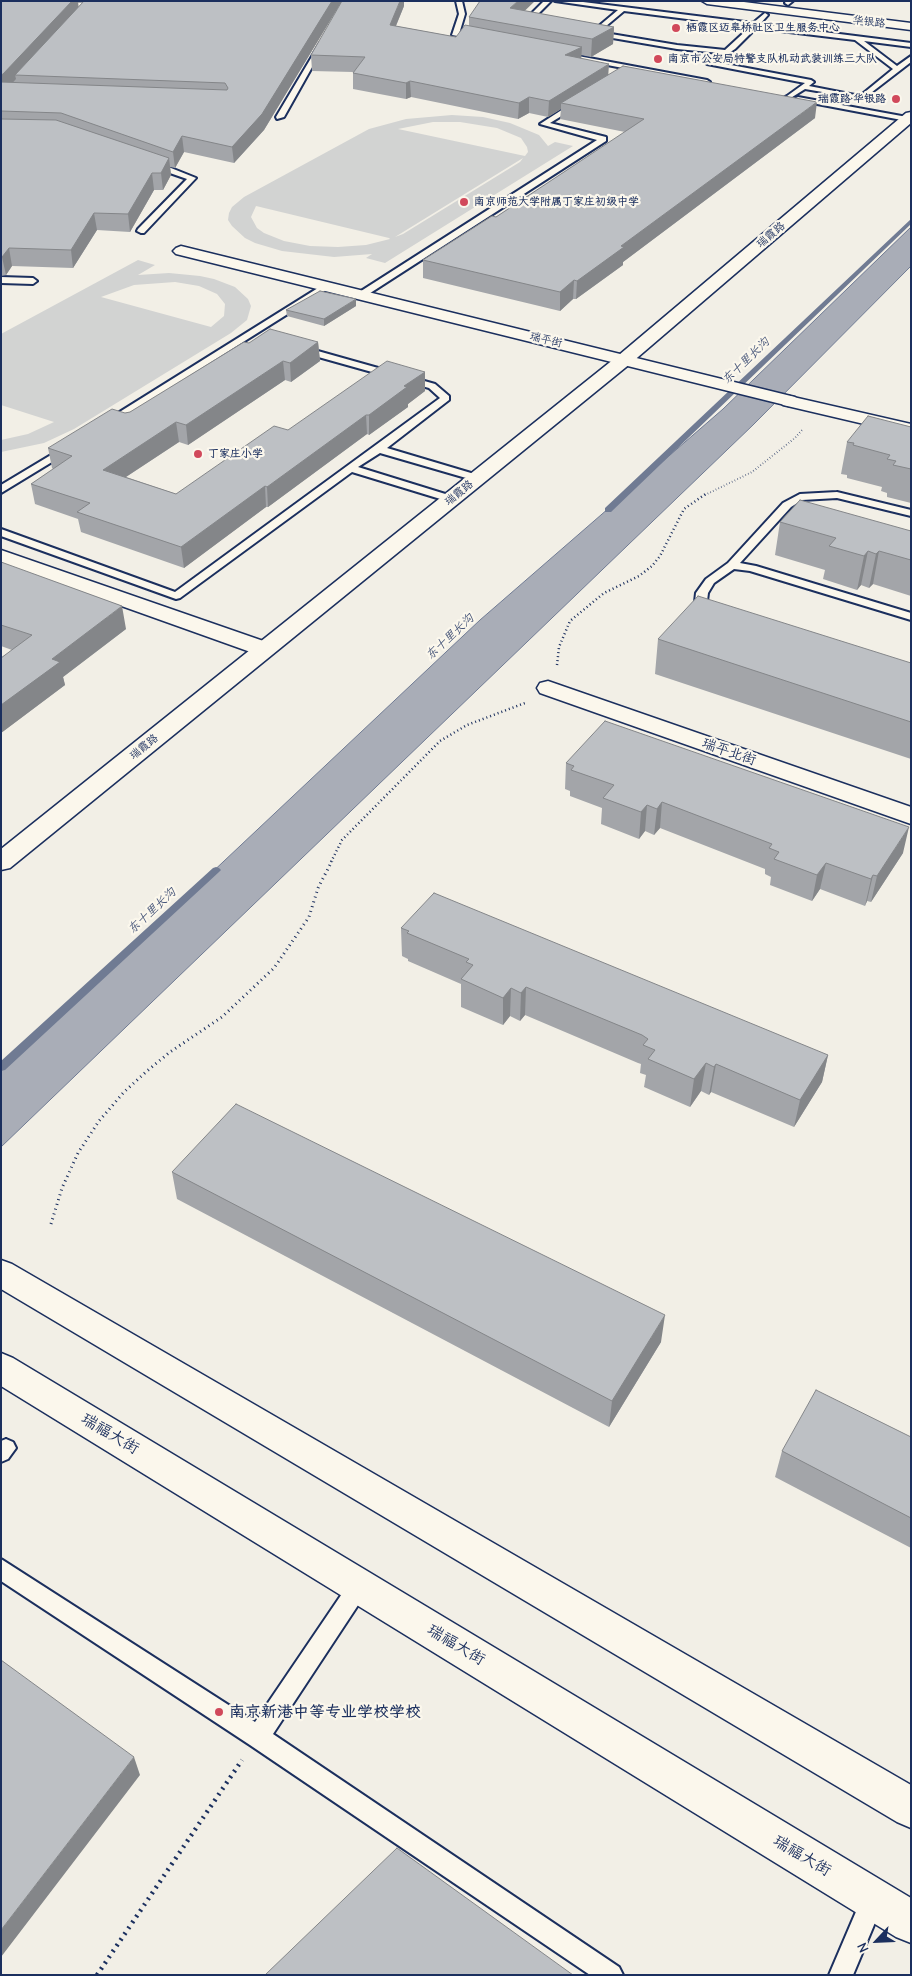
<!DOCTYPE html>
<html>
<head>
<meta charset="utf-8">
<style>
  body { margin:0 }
  #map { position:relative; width:912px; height:1976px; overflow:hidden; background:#f2efe6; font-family:"Comic Neue",sans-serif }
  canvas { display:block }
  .frame { position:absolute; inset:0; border:2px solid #1b2f5e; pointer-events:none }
  .north { position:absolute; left:852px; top:1916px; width:50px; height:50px; -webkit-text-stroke:4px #fbf7ec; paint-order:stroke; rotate:245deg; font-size:14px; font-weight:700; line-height:20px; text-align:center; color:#1b2f5e }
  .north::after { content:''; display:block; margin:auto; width:18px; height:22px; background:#1b2f5e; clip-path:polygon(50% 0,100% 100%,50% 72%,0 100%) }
</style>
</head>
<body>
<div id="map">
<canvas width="912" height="1976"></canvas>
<div class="frame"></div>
<div class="north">N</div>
</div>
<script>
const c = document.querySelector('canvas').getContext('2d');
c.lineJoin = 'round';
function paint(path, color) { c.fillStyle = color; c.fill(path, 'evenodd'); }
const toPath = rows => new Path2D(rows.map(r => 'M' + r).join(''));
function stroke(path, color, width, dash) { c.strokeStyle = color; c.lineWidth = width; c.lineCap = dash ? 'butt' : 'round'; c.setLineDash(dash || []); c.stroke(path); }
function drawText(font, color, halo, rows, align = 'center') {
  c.font = font + ' "Comic Neue","LXGW WenKai TC",sans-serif'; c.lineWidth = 4.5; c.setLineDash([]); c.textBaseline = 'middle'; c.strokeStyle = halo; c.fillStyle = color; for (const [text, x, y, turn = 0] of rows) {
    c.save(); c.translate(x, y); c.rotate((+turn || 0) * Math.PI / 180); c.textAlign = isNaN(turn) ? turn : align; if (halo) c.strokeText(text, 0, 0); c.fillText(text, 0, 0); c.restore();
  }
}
paint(toPath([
  [452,115,483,117,510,123,539,135,548,146,555,142,573,146,385,263,366,258,372,254,334,257,282,251,255,243,245,238,232,226,228,220,229,213,232,207,244,197,369,129,406,119],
  [433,122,460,122,497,128,521,138,527,147,528,152,525,156,398,129],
  [523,158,520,162,403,234,395,237],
  [256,206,389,238,390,239,366,245,338,247,310,246,284,241,264,233,257,228,251,217],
  [138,260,155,265,138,275,169,273,200,276,214,279,235,287,248,299,251,306,247,320,231,333,74,429,44,443,1,452,1,440,28,434,54,422,1,405,1,334],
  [175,282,199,286,217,294,225,304,224,316,211,327,101,297,134,285]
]), '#d2d3d2');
const water = toPath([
  [911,227,911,266,753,425,1,1147,1,1071,480,620,723,409,911,227]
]);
paint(water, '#a9adb7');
stroke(water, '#707b93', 1);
paint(toPath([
  [911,219,911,224,611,512,605,512,605,508,911,219],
  [216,867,219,868,221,870,219,872,5,1070,1,1071,1,1061,213,868,216,867]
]), '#707b93');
const service = toPath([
  [456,1,462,1,465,14,459,34,480,38,480,40,452,35,459,14,456,1],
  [544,1,551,1,530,22,532,25,524,23,524,21,544,1],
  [555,1,575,1,753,23,765,13,768,15,760,24,911,43,911,47,864,41,897,66,911,56,911,62,863,99,805,89,789,99,785,97,787,96,805,83,707,64,707,62,720,53,677,49,595,35,591,38,587,38,587,36,618,10,555,1],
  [624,11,750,27,725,50,677,45,599,32,624,11],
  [756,28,855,40,893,69,860,96,809,86,814,82,811,80,715,62,735,49,756,28],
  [786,1,793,1,788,5,785,3,786,1],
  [320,43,325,44,284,117,277,119,276,117,320,43],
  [562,53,707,80,710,82,707,84,560,56,560,54,562,53],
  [798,97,907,117,911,119,907,121,796,100,796,98,798,97],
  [574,102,581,104,550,123,606,137,606,141,364,297,358,297,358,293,597,140,540,124,574,102],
  [150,162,156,162,196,178,144,233,141,233,137,231,138,229,187,179,150,166,150,162],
  [1,277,33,278,37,281,33,284,1,283,1,277],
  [326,283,330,286,329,288,111,425,107,426,102,423,326,283],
  [300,346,435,384,449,396,449,400,387,448,481,476,482,478,481,480,473,480,380,453,358,467,455,497,456,499,451,502,447,501,352,472,180,598,176,599,1,536,1,529,175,592,440,398,429,388,297,351,295,349,300,346],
  [66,446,70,447,70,451,1,493,1,485,66,446],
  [837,492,911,510,911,516,837,498,802,500,791,507,740,563,756,566,911,613,911,620,750,571,734,569,714,583,708,593,707,601,717,610,719,612,717,614,709,614,697,604,695,602,696,593,706,579,728,563,783,503,800,494,837,492],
  [6,1439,13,1442,16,1448,8,1459,1,1462,1,1441,6,1439],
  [1,1559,255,1722,352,1579,359,1576,366,1579,369,1586,366,1593,273,1734,619,1967,623,1975,590,1975,250,1745,1,1581,1,1559],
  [872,1889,880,1893,884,1901,853,1975,829,1975,864,1893,872,1889]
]);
const minor = toPath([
  [181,246,795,397,798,401,795,405,789,406,176,254,173,251,176,248,181,246],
  [1,550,272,644,275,649,272,654,264,656,256,654,1,563,1,550]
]);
const tertiary = toPath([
  [911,112,911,123,631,363,10,868,1,870,1,849,619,355,906,113,911,112],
  [789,396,911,424,911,435,783,405,780,401,783,397,789,396],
  [548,681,911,807,911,824,540,693,537,688,540,683,548,681],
  [1,1260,12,1264,911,1785,911,1828,897,1822,1,1289,1,1260],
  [1,1353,13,1358,911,1898,911,1943,896,1937,1,1386,1,1353]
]);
const secondary = toPath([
  [702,1,736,1,911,23,911,30,707,4,702,1]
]);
stroke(service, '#1b2f5e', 4);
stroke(minor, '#1b2f5e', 3);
stroke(tertiary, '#1b2f5e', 3);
stroke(secondary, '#1b2f5e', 3);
stroke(toPath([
  [705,495,752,472,795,438,803,429]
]), '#1b2f5e', 2, [0.5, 2.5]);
stroke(toPath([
  [557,665,559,647,570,621,604,593,639,576,652,566,660,556,684,509,707,493],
  [331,862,342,840,440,741,467,725,525,703]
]), '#1b2f5e', 2.5, [1, 3]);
stroke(toPath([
  [51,1224,62,1188,78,1153,99,1121,124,1092,147,1071,170,1052,222,1017,274,968,309,917,318,888,332,861]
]), '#1b2f5e', 3, [1, 4]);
stroke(toPath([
  [97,1975,242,1760]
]), '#1b2f5e', 4.5, [2, 5]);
paint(service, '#fbf7ec');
paint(minor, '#fbf7ec');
paint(tertiary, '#fbf7ec');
paint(secondary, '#fbf7ec');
paint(toPath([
  [1,1,342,1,264,130,234,163,184,152,175,168,170,167,171,175,163,190,154,190,130,232,97,230,73,268,12,266,6,275,1,276],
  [78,3,83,3,78,7],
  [404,6,396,26,456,37,469,26,469,17,525,11,614,27,613,44,591,57,581,55,581,58,608,75,815,118,623,262,623,265,576,299,573,299,560,311,423,278,423,260,496,217,625,132,560,119,561,109,548,117,529,113,518,119,411,97,406,99,353,89,353,72,312,71,311,55],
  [356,306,324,326,287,316,286,310],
  [318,342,320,361,291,382,285,380,188,445,179,442,126,477,176,494,288,430,425,372,425,391,408,404,408,407,369,435,367,434,268,507,266,507,184,568,81,532,78,519,35,504,31,484,53,469,52,468,48,448,125,413,130,412,249,343],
  [911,427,911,503,887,497,887,493,881,491,882,487,847,478,847,475,841,474,847,442],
  [780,522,911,531,911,596,873,584,869,588,861,585,857,590,823,579,825,570,775,555],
  [1,562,126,629,63,677,65,685,1,733,1,658,12,650,1,646],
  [658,639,911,663,911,759,655,674],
  [566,763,903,853,871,902,867,901,865,906,820,889,812,901,770,885,771,877,765,874,765,869,660,828,654,835,645,831,639,839,601,824,602,808,570,796,570,791,565,789],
  [401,928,828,1055,822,1082,794,1127,711,1092,709,1095,701,1091,690,1107,644,1087,646,1075,640,1073,641,1064,638,1063,525,1015,520,1021,510,1016,503,1025,461,1007,461,984,408,961,408,959,402,956],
  [172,1172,661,1342,609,1427,177,1199],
  [911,1437,911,1548,775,1477,782,1451]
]), '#a3a5a9');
paint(toPath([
  [72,1,78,1,79,11,15,75,16,79,6,90,1,91,1,75],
  [332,1,342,1,264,130,234,163,232,147],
  [400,1,404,1,404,6,390,40,390,25],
  [518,1,535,1,510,25,510,8],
  [614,27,613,44,591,57,592,39],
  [582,47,581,62,565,55],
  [609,64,608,79,561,103,561,109,548,117,549,101],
  [410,81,411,97,406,99,406,83],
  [529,97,529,113,518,119,519,103],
  [817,102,815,118,623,262,623,265,576,299,577,281,621,246],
  [182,136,184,152,175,168,173,152],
  [169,158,171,175,163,190,161,173],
  [152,173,154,190,130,232,128,214],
  [94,213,97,230,73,268,71,250],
  [9,248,12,266,6,275,2,257],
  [574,280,573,299,560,311,560,292],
  [356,299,356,306,324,326,324,319],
  [318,342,320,361,291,382,290,363],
  [283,361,285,380,188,445,186,425],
  [425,372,425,391,408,404,408,407,369,435,369,415,404,386],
  [366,415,367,434,268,507,267,487],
  [176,422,179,442,106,490,103,470],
  [265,486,266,507,184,568,181,547],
  [868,551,861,585,857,590,864,556],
  [879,551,873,584,869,588,876,554],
  [122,606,126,629,63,677,65,685,1,733,1,705,52,659],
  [662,802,660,828,654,835,657,809],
  [647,805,645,831,639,839,641,812],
  [909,827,903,853,871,902,877,876],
  [826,863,820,889,812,901,817,875],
  [873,875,867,901,865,906,871,879],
  [526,987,525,1015,520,1021,521,993],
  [511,988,510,1016,503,1025,503,998],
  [828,1055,822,1082,794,1127,800,1100],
  [706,1063,701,1091,690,1107,694,1079],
  [716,1064,711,1092,709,1095,714,1067],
  [665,1315,661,1342,609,1427,612,1401],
  [134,1757,140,1775,1,1957,1,1930]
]), '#848689');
const building = toPath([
  [1,1,72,1,3,74,1,75,1,1],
  [84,1,332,1,262,114,232,147,182,136,173,152,61,113,1,111,1,82,227,90,228,88,225,83,15,75,84,1],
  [342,1,400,1,390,25,456,37,465,25,582,47,565,55,609,64,549,101,529,97,519,103,410,81,406,83,353,73,365,57,311,55,342,1],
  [480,1,518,1,510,8,614,27,592,39,469,17,480,1],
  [623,66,817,102,621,246,624,247,577,281,574,280,560,292,423,260,492,216,496,217,644,119,561,103,623,66],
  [1,119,56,120,169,158,161,173,152,173,128,214,94,213,71,250,9,248,2,257,1,257,1,119],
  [320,291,356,299,324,319,286,310,320,291],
  [270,329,318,342,290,363,283,361,186,425,176,422,103,470,176,494,274,426,288,430,387,361,425,372,404,386,407,387,369,415,366,415,267,487,265,486,181,547,77,512,90,503,31,484,72,456,48,448,112,409,125,413,130,412,244,342,249,343,270,329],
  [868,416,911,427,911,469,893,465,896,461,887,459,890,455,853,445,854,443,847,442,868,416],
  [800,500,911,531,911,560,879,551,876,554,868,551,864,556,829,546,836,538,780,522,800,500],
  [1,562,122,606,52,659,60,662,1,705,1,658,32,635,1,625,1,562],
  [698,596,911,663,911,722,658,639,698,596],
  [605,721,909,827,877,876,873,875,871,879,826,863,817,875,774,859,779,852,769,848,772,844,662,802,657,809,647,805,641,812,603,798,614,785,571,770,574,766,566,763,605,721],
  [434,893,828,1055,800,1100,716,1064,714,1067,706,1063,694,1079,648,1059,655,1050,643,1045,648,1039,642,1035,526,987,521,993,511,988,503,998,461,979,473,965,466,962,469,959,407,933,409,931,401,928,434,893],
  [236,1104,665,1315,612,1401,172,1172,236,1104],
  [816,1390,911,1437,911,1518,782,1451,816,1390],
  [1,1660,134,1757,1,1930,1,1660],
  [397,1848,573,1975,265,1975,397,1848]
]);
paint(building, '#bdc0c4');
stroke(building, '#848689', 1);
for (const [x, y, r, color] of [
  [676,28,5,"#d1495b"],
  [658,59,5,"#d1495b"],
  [896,99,5,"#d1495b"],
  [464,202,5,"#d1495b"],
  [198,454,5,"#d1495b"],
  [219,1712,5,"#d1495b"]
]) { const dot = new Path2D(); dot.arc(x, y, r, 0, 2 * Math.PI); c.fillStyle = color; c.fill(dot); stroke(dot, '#fbf7ec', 2); }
drawText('11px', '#1b2f5e', '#fbf7ec', [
  ["华银路",869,22,7],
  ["瑞霞路",771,235,-40],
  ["瑞平街",546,340,14],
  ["瑞霞路",459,493,-39],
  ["瑞霞路",144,747,-39]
]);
drawText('bold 11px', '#1b2f5e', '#fbf7ec', [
  ["栖霞区迈皋桥社区卫生服务中心",686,28],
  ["南京市公安局特警支队机动武装训练三大队",668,59],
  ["瑞霞路·华银路",886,99,"right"],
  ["南京师范大学附属丁家庄初级中学",474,202],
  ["丁家庄小学",208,454]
], 'left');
drawText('italic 12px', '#465579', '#fbf7ec', [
  ["东十里长沟",746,361,-44],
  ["东十里长沟",450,637,-43],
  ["东十里长沟",152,911,-43]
]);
drawText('14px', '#1b2f5e', '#fbf7ec', [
  ["瑞平北街",729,752,19]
]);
drawText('16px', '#1b2f5e', '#fbf7ec', [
  ["瑞福大街",110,1434,31],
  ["瑞福大街",456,1645,31],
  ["瑞福大街",802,1856,31]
]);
drawText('bold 16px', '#1b2f5e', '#fbf7ec', [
  ["南京新港中等专业学校学校",229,1712]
], 'left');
</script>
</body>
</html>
